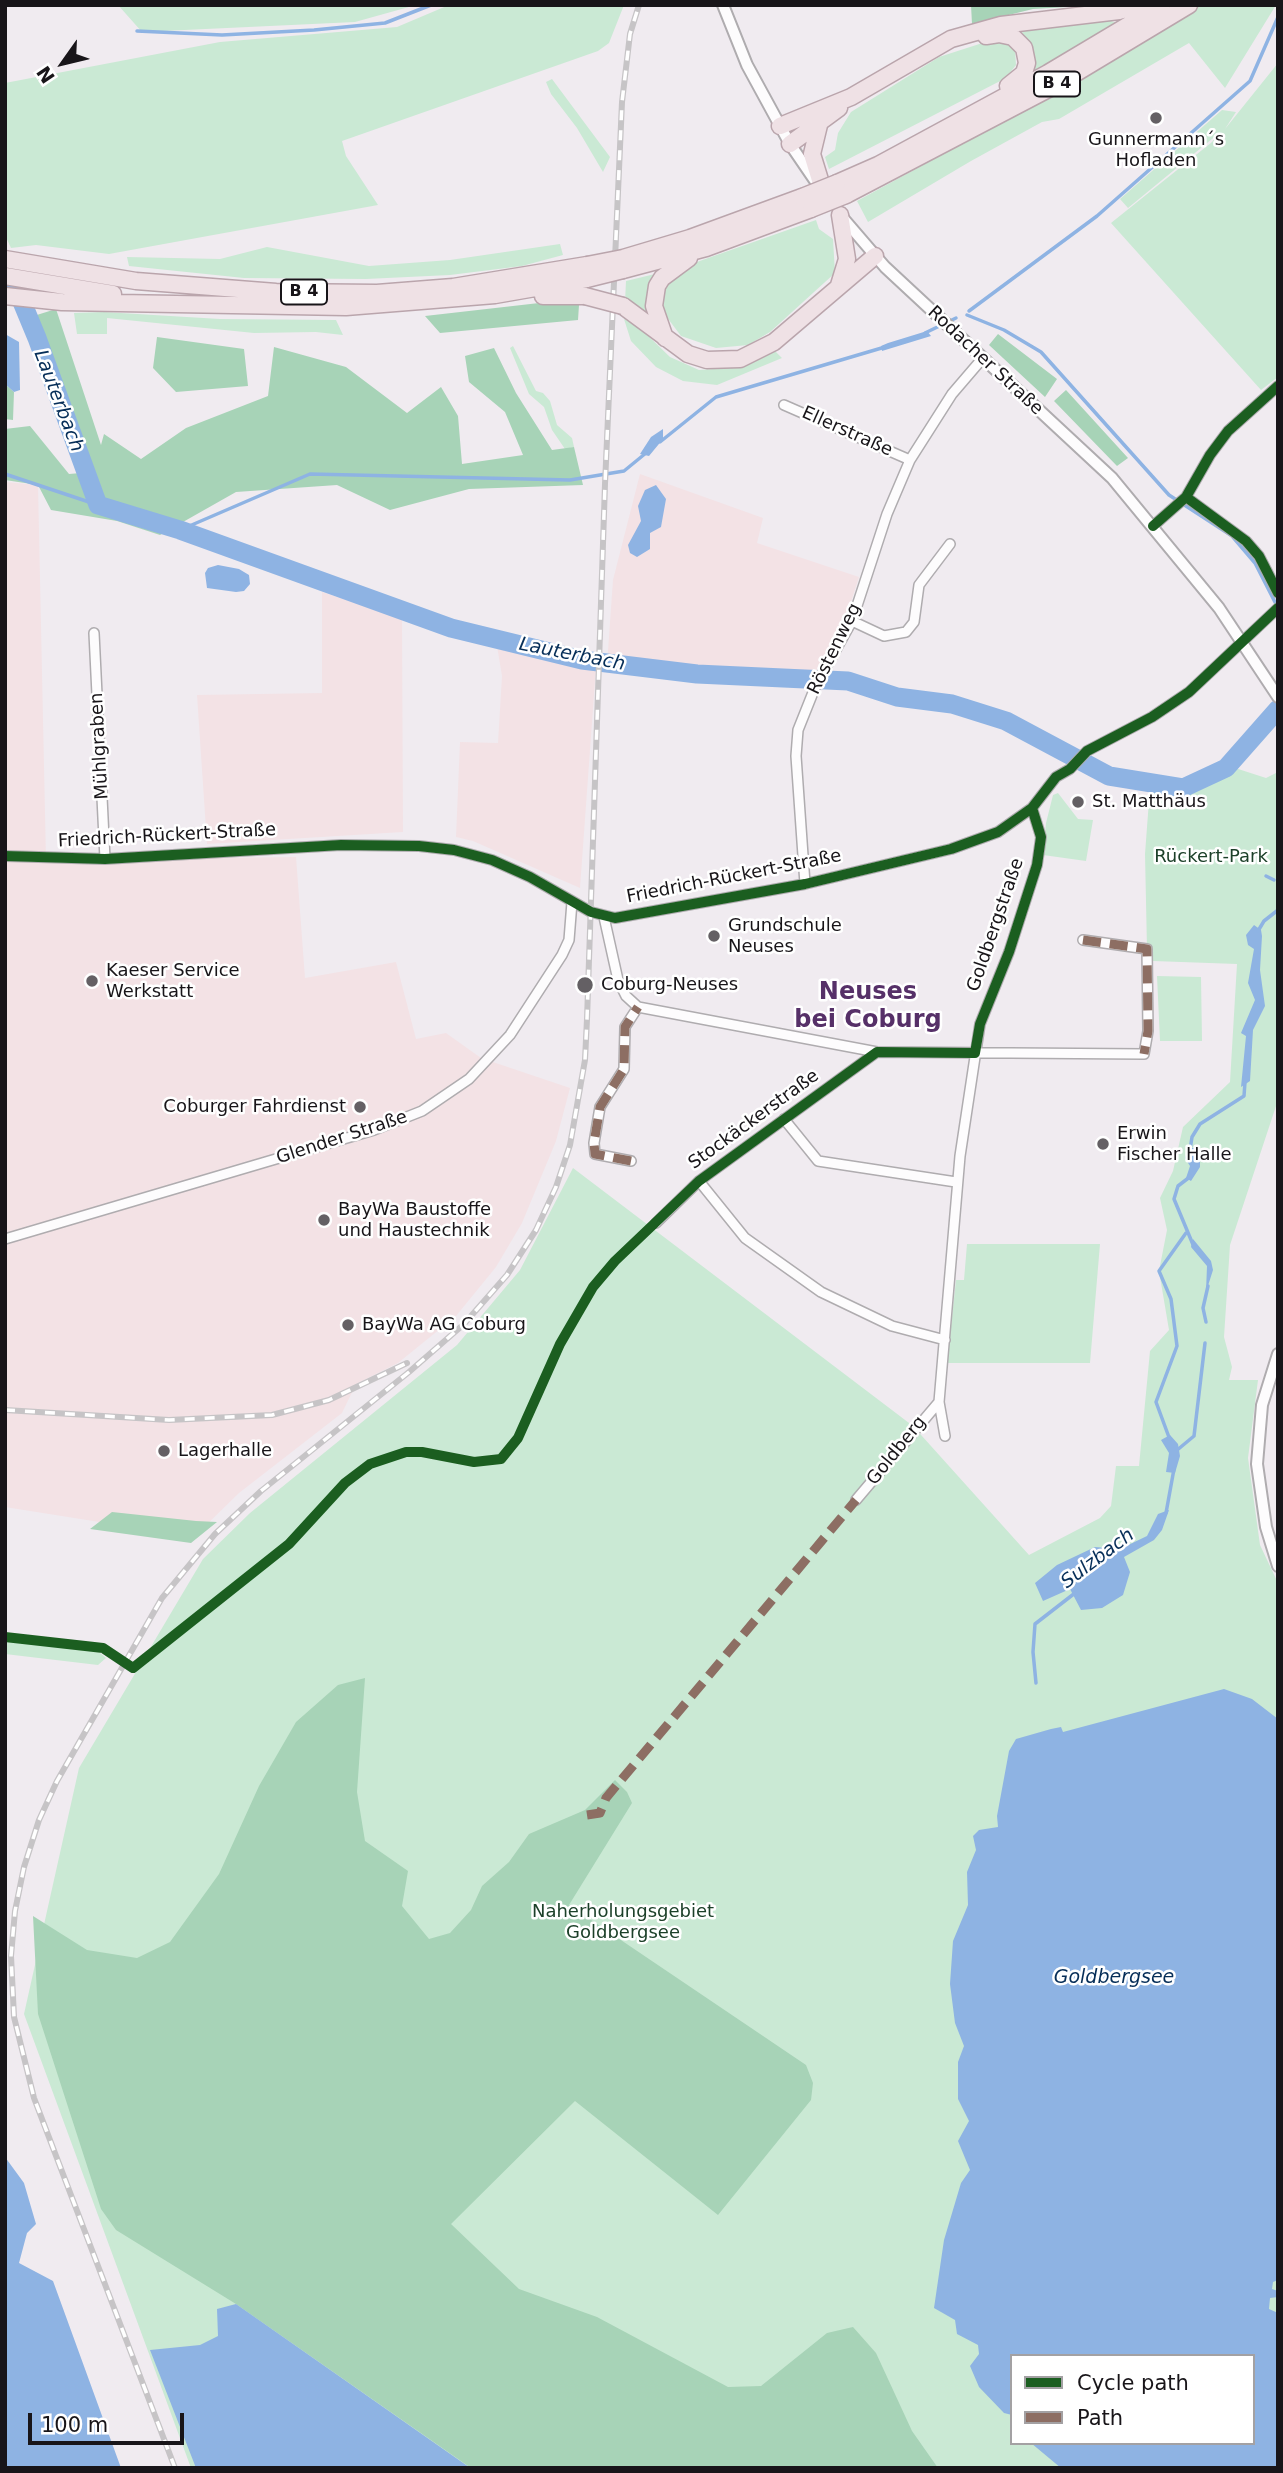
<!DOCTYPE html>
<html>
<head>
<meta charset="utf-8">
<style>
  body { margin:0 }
  #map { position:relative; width:1283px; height:2473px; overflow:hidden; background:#f0ebf0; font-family:"DejaVu Sans",sans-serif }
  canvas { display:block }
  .frame { position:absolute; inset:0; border:7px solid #181519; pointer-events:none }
  .legend { position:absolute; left:1010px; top:2354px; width:245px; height:91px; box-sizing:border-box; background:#fff; border:2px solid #a3a1a3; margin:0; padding:9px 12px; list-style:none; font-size:21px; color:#181519 }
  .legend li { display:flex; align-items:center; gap:14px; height:35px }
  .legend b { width:35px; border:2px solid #a3a1a3 }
  .north { position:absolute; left:28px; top:28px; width:70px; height:70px; -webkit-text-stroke:5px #fff; paint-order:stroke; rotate:236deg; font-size:19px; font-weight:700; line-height:28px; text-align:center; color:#181519 }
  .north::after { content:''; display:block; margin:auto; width:24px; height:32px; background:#181519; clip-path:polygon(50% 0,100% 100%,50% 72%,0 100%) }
  .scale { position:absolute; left:28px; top:2413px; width:156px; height:32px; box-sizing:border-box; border:4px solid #181519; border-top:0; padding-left:9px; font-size:21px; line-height:24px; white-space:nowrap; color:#181519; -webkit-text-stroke:5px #fff; paint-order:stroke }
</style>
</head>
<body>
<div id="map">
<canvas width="1283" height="2473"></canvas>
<div class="frame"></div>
<ul class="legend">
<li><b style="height:9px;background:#1b5e20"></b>Cycle path</li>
<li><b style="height:9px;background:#8d6e63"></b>Path</li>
</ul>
<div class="north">N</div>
<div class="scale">100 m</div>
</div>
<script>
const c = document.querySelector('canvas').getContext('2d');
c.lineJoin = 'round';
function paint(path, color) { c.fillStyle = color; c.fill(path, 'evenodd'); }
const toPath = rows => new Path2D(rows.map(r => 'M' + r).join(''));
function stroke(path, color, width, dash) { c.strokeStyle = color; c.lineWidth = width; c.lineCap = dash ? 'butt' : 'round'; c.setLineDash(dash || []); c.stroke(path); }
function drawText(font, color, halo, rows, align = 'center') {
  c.font = font + ' "DejaVu Sans",sans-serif'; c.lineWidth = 5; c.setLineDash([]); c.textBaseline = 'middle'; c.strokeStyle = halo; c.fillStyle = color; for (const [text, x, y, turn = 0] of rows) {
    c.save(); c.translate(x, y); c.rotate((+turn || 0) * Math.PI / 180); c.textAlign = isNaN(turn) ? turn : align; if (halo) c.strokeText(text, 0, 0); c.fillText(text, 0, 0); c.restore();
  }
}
paint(toPath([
  [640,474,763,518,757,543,859,577,849,608,807,688,747,685,607,665,613,580],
  [5,482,38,485,46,860,296,857,305,978,396,962,416,1039,446,1033,481,1058,570,1088,556,1141,522,1223,496,1267,456,1316,398,1363,356,1384,342,1413,239,1493,194,1537,5,1507],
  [322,592,402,618,403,832,207,844,197,695,322,693],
  [497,646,596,667,580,888,473,841,456,837,460,742,498,743,502,676]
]), '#f3e2e5');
paint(toPath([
  [118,5,416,5,355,22,142,32],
  [449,5,624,5,609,43,598,51,342,141,346,156,378,205,109,254,36,245,11,248,5,235,5,83,220,42,397,27],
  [1195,5,1276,5,1225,88,1189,43,1059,119,1042,122,971,161,868,222,857,201,1024,110],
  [1109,20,1121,25,1035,72,1030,48,1021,30],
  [998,38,1015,50,1016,65,1006,78,829,169,825,157,835,150,838,133,851,112,939,57],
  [1278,63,1278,377,1261,390,1111,223,1212,142,1218,134,1128,208,1120,199,1222,110,1236,112,1225,129],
  [552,79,610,157,603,172,577,128,551,94,546,82],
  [816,220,819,229,833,239,835,273,770,332,748,345,716,348,681,336,663,312,661,288,694,263],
  [560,244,563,255,522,266,450,275,366,279,244,278,129,266,127,257,220,259,267,247,369,266,450,260],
  [659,273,649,317,625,302,626,281],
  [104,312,220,319,336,320,343,335,316,332,254,333,107,318,107,334,77,334,74,313],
  [624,319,640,328,670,357,699,370,742,367,775,351,782,358,717,385,683,381,656,367,631,341],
  [513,346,536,391,543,393,550,401,557,425,572,438,574,447,565,449,552,430,544,407,529,394,510,348],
  [1232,767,1266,778,1278,772,1278,1100,1230,1245,1224,1337,1232,1367,1229,1380,1258,1380,1248,1458,1260,1545,1278,1583,1278,2468,191,2468,24,2014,79,1768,203,1559,250,1513,457,1345,520,1270,573,1168,913,1426,1029,1555,1100,1518,1111,1506,1116,1466,1139,1466,1150,1351,1169,1330,1159,1271,1167,1230,1160,1198,1173,1171,1183,1127,1230,1082,1237,964,1153,961,1147,949,1145,854,1150,787,1189,792],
  [1012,2356,1253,2356,1253,2443,1012,2443],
  [1058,793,1078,819,1093,820,1086,861,1043,855,1046,823,1053,795],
  [1157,976,1201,977,1202,1041,1160,1041],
  [967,1244,1100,1244,1090,1363,947,1363,956,1280,964,1280],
  [5,1641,99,1652,106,1658,98,1665,5,1654]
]), '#cae9d4');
paint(toPath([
  [971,5,1100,5,1033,9,972,24],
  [548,302,579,305,578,320,440,333,425,316],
  [56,309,101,445,104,434,141,459,186,428,268,396,274,347,346,367,407,413,441,387,458,416,462,464,523,455,505,412,469,382,465,356,494,348,516,393,552,450,574,447,583,485,469,489,390,510,337,485,236,492,160,535,117,521,51,510,38,485,5,480,5,429,30,426,69,474,81,473,72,414,24,319],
  [998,334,1057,379,1045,397,989,345],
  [157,337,244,349,248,386,176,392,153,368],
  [5,384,14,392,13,420,5,419],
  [1066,390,1128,458,1117,466,1054,401],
  [112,1512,196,1521,217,1522,191,1543,90,1529],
  [365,1678,357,1792,365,1841,408,1871,402,1906,429,1939,450,1933,471,1910,482,1886,509,1862,529,1834,585,1810,615,1780,627,1792,632,1803,569,1905,806,2065,813,2083,811,2100,718,2215,575,2101,451,2224,519,2289,597,2317,728,2387,761,2386,827,2333,853,2327,876,2353,912,2431,938,2468,471,2468,236,2304,116,2230,101,2209,38,2014,33,1916,87,1950,137,1958,170,1942,219,1874,259,1786,296,1722,338,1685]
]), '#a7d3b7');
paint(toPath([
  [927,331,931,336,882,351,881,346,888,343],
  [5,334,19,342,20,390,14,392,5,384],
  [663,429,663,439,649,456,640,454,651,437],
  [656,485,666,499,661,527,650,533,650,549,637,557,630,553,628,545,641,521,638,506,645,490],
  [218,565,239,569,249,575,250,584,244,591,236,592,207,588,205,573,208,568],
  [1274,708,1278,714,1257,738,1250,735],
  [1088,761,1112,773,1114,781,1083,767],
  [1254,925,1261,930,1262,936,1260,970,1265,1006,1253,1030,1250,1081,1241,1087,1246,1036,1241,1033,1255,1000,1248,983,1254,949,1248,945,1246,935],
  [1188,1148,1195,1148,1200,1159,1200,1167,1191,1181,1186,1178,1190,1166,1185,1158],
  [1193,1239,1211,1261,1213,1270,1206,1292,1207,1266,1191,1247],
  [1170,1435,1178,1444,1180,1456,1175,1473,1166,1472,1169,1453,1161,1440],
  [1169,1510,1162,1530,1154,1540,1124,1557,1130,1572,1123,1595,1102,1608,1081,1610,1070,1589,1043,1601,1035,1583,1057,1565,1095,1547,1120,1549,1147,1536,1158,1514],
  [1224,1689,1252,1699,1278,1719,1278,2280,1273,2282,1272,2289,1278,2291,1278,2297,1270,2298,1269,2309,1278,2313,1278,2468,1061,2468,1031,2443,1253,2443,1253,2356,1012,2356,1012,2415,1004,2413,979,2387,970,2366,979,2354,978,2345,957,2334,955,2320,934,2308,944,2240,961,2183,970,2170,958,2141,969,2121,958,2099,958,2062,964,2046,955,2023,950,1984,953,1941,968,1905,967,1872,976,1850,973,1836,979,1830,998,1827,997,1816,1009,1751,1016,1739,1051,1729,1061,1727,1063,1732],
  [5,2157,24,2183,36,2224,27,2233,19,2263,53,2281,121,2468,5,2468],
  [236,2304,466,2465,471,2468,196,2468,150,2350,200,2345,218,2336,217,2309]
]), '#8eb3e3');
stroke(toPath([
  [137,31,222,35,314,30,385,23,431,5],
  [969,311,1097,216,1250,81,1278,17],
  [967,315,1004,330,1041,352,1169,495,1232,536,1255,563,1278,608],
  [925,333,956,318],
  [660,442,716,397,885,347],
  [5,474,98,505],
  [180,530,310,474,570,480,624,471,646,453],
  [1266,876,1274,880],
  [1258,931,1264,921,1278,910],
  [1190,1150,1192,1137,1200,1124,1244,1096,1245,1082],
  [1191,1176,1178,1186,1174,1199,1194,1247],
  [1206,1322,1203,1308,1208,1286],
  [1170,1440,1156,1402,1177,1346,1171,1299,1159,1271,1186,1233],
  [1176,1451,1194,1436,1205,1343],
  [1166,1513,1174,1469],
  [1036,1683,1033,1652,1035,1624,1075,1593]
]), '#8eb3e3', 3.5);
stroke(toPath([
  [5,261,37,338,98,505,180,530,451,628,582,660,697,674,848,681,897,697,952,704,1006,721,1109,776,1183,788,1226,768,1278,709]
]), '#8eb3e3', 19);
const minor = toPath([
  [784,405,910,460],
  [1186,497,1246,541,1259,556,1278,593],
  [1153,526,1186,497,1210,455,1228,431,1278,386],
  [852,621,884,636,906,632,914,622,919,585,950,544],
  [94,633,105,859],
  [5,856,105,859,341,845,419,846,454,850,492,860,530,877,591,912,615,918,805,884,951,849,998,832,1032,808,1056,777,1070,769,1087,751,1152,717,1189,692,1278,608],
  [805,884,796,756,798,730,816,685,852,621,887,514,910,460,952,394,982,359],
  [604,917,618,980,626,996,638,1007,877,1052,1144,1054,1148,1031,1147,949,1083,940],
  [784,1119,818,1161,956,1182],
  [631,1161,595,1154,594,1143,600,1107,624,1069,625,1027,638,1007],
  [699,1181,745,1238,821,1292,892,1326,945,1340],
  [656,1223,699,1181,877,1052],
  [5,1239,374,1130,422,1111,469,1079,510,1035,562,955,569,940,572,902],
  [945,1436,939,1402,960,1156,980,1024,1009,952,1037,865,1041,837,1032,808],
  [856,1500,939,1402]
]);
const tertiary = toPath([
  [723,5,747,65,790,144,818,185],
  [842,217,885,267,1112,478,1219,608,1278,697],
  [1278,1354,1262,1405,1257,1464,1266,1527,1278,1566]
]);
const trunk = toPath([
  [986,36,999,34,1013,37,1024,48,1027,63,1024,73,1008,86],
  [819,125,812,154,824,193],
  [780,126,851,97,951,39,1001,25,1119,11,1141,5],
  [790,144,839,108],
  [837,183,878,165,1048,73,1162,5],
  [846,195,1056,85,1189,5],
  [623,258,690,238,802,197],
  [5,259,136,281,276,292,377,293,453,287,587,265],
  [623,270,706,248,811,209],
  [5,276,113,294],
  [839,285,847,259,840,215],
  [5,296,62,302,346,307,495,295,587,279],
  [543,296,585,296],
  [623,306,688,354,707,360,740,359,774,342,875,256],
  [665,338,654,306,657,286,662,278,689,258]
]);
stroke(minor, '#afacaf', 12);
stroke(tertiary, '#afacaf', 14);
stroke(trunk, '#baa5ac', 19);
stroke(minor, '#fdfcfd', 9);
stroke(tertiary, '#fdfcfd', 10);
stroke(trunk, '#efe1e5', 16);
const rail = toPath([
  [5,1410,169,1420,272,1415,329,1400,407,1363],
  [175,2468,34,2098,14,2017,11,1956,15,1911,24,1867,39,1820,57,1781,162,1598,215,1534,261,1491,409,1372,464,1324,507,1275,536,1230,556,1187,570,1145,585,1060,587,1019,605,484,622,102,630,34,639,5]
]);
stroke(rail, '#c6c4c6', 6);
stroke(rail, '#fff', 3.5, [10]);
const trunkBridge = toPath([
  [802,197,837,183],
  [811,209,846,195],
  [587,265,623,258],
  [587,279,623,270],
  [585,296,623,306]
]);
stroke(trunkBridge, '#baa5ac', 19, []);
stroke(trunkBridge, '#efe1e5', 16);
stroke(toPath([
  [1083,940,1147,949,1148,1031,1144,1054],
  [631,1161,595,1154,594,1143,600,1107,624,1069,625,1027,638,1007],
  [587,1815,600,1813,606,1798,856,1500]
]), '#8d6e63', 9, [18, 9]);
stroke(toPath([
  [1186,497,1246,541,1259,556,1278,593],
  [1153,526,1186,497,1210,455,1228,431,1278,386],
  [5,856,105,859,341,845,419,846,454,850,492,860,530,877,591,912,615,918,805,884,951,849,998,832,1032,808,1056,777,1070,769,1087,751,1152,717,1189,692,1278,608],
  [5,1637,103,1648,133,1668,289,1544,345,1483,370,1464,406,1452,422,1452,474,1462,501,1459,518,1438,560,1344,593,1287,615,1261,699,1181,877,1052,975,1053,980,1024,1009,952,1037,865,1041,837,1032,808]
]), '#1b5e20', 10);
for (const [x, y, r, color] of [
  [1156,118,7,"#646064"],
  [1078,802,7,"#646064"],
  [714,936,7,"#646064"],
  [92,981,7,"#646064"],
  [585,985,9,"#646064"],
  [360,1107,7,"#646064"],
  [1103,1144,7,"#646064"],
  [324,1220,7,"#646064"],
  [348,1325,7,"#646064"],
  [164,1451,7,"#646064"]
]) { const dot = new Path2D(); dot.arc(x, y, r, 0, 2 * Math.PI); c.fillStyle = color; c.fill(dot); stroke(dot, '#fff', 2.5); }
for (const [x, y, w] of [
  [1057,84,46],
  [304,292,46]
]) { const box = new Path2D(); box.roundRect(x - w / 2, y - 12.5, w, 25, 5); c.fillStyle = '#fff'; c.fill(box); stroke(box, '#181519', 2); }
drawText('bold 16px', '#181519', null, [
  ["B 4",1057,84],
  ["B 4",304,292]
]);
drawText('18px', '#181519', '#fff', [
  ["Gunnermann´s",1156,140,"center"],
  ["Hofladen",1156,161,"center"],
  ["St. Matthäus",1092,802],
  ["Grundschule",728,926],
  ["Neuses",728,947],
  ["Kaeser Service",106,971],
  ["Werkstatt",106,992],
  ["Coburg-Neuses",601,985],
  ["Coburger Fahrdienst",346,1107,"right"],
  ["Erwin",1117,1134],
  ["Fischer Halle",1117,1155],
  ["BayWa Baustoffe",338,1210],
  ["und Haustechnik",338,1231],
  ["BayWa AG Coburg",362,1325],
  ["Lagerhalle",178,1451]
], 'left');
drawText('18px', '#181519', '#fff', [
  ["Rodacher Straße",985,361,43],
  ["Ellerstraße",847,432,24],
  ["Röstenweg",835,649,-64],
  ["Mühlgraben",100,746,-93],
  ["Friedrich-Rückert-Straße",167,836,-3],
  ["Friedrich-Rückert-Straße",734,877,-11],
  ["Goldbergstraße",996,925,-71],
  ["Stockäckerstraße",754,1120,-36],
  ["Glender Straße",342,1138,-18],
  ["Goldberg",897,1451,-51]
]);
drawText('18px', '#1c4029', '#fff', [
  ["Rückert-Park",1211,857],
  ["Naherholungsgebiet",623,1912],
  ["Goldbergsee",623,1933]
]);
drawText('italic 19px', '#062e58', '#fff', [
  ["Lauterbach",58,401,69],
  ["Lauterbach",572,655,11],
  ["Sulzbach",1098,1559,-37],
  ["Goldbergsee",1114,1978]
]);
drawText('bold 24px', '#563068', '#fff', [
  ["Neuses",868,993],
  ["bei Coburg",868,1021]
]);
</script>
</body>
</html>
